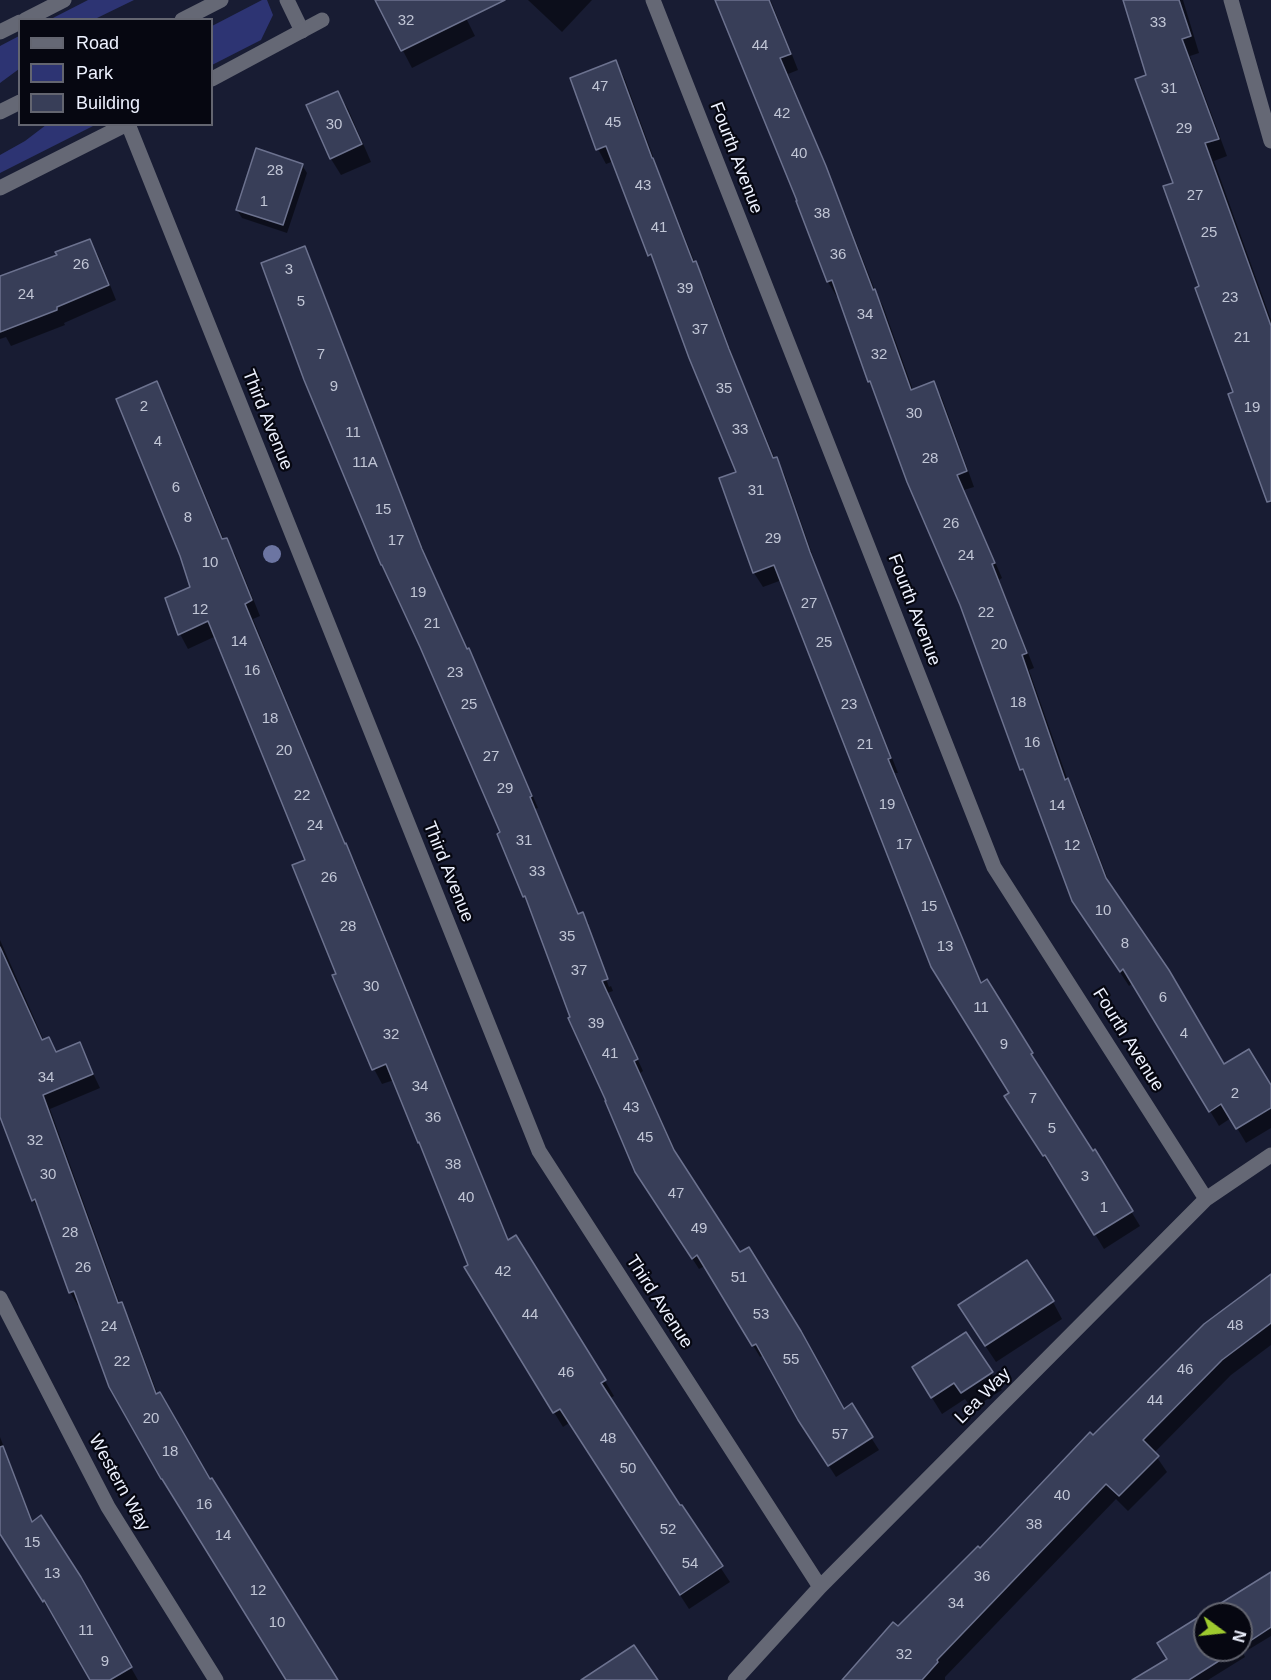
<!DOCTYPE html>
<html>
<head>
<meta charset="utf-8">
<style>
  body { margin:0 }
  #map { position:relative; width:1271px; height:1680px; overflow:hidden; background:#181c33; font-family:Arial,sans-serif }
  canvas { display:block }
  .legend { position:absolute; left:18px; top:18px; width:195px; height:108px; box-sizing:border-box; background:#060711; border:2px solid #636570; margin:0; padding:8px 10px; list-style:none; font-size:18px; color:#eef2ff }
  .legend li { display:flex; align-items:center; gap:12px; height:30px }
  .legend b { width:30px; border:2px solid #636570 }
  .north { position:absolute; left:1193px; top:1602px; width:60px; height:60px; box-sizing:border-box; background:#060711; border:2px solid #636570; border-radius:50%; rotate:105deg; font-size:16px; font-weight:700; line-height:24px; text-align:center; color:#eef2ff }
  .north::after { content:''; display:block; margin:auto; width:21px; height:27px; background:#9eca2f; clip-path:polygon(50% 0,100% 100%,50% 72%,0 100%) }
</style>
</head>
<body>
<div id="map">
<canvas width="1271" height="1680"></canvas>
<ul class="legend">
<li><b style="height:8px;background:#656875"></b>Road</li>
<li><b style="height:16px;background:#2d3473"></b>Park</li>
<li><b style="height:16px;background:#383e58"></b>Building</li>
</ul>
<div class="north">N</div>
</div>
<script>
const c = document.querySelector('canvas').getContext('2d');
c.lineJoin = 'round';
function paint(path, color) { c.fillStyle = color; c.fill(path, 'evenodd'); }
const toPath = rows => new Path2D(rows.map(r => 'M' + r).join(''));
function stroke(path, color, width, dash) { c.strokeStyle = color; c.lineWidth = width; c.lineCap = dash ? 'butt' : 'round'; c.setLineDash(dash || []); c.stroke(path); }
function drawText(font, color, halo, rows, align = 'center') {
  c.font = font + ' Arial,sans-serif'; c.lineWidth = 4.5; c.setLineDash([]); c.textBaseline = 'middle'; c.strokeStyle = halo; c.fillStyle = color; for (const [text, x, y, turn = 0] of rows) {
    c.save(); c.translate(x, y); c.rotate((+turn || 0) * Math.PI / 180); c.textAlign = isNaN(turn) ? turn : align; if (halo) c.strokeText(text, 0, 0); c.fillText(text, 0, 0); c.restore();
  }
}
paint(toPath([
  [88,0,134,0,95,19,51,19],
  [262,0,267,0,273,15,261,40,212,65,212,26],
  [19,36,19,69,0,83,0,46],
  [46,125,95,125,0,173,0,155,25,141]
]), '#2d3473');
paint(toPath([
  [393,0,457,0,475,36,412,68,380,7],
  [528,0,592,0,562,32],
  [728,0,771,1,798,70,788,74,833,183,876,293,883,306,913,390,933,383,942,398,974,487,964,490,1002,578,999,580,1034,668,1029,670,1068,781,1076,795,1112,890,1224,1066,1271,1088,1271,1128,1246,1143,1231,1118,1219,1126,1133,983,1129,986,1073,901,1029,783,1022,769,961,604,876,393,869,381,839,296,837,297,828,282,798,202],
  [1125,0,1183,0,1199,53,1190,56,1227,156,1214,161,1271,320,1271,503,1201,287,1148,76],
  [616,62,624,77,657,167,695,263,704,278,736,365,775,459,784,473,817,568,898,773,895,773,982,984,986,981,1032,1054,1040,1068,1039,1069,1093,1153,1095,1152,1140,1226,1104,1249,1055,1168,1053,1170,1015,1111,1011,1094,782,580,763,587,754,573,738,473,614,161,606,164,598,149,571,78],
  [338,93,348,109,371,162,341,175,331,159,308,106],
  [302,165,307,173,287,233,242,218,237,210],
  [89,240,98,255,116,300,64,323,65,325,11,346,6,337,0,339,0,279,59,256],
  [305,248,311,260,428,562,468,651,475,662,538,808,535,809,579,915,583,914,589,924,586,924,609,987,611,986,613,991,607,993,643,1071,640,1073,679,1159,843,1411,851,1406,879,1450,836,1477,807,1432,764,1355,760,1357,705,1266,699,1269,644,1184,607,1102,572,1018,502,833],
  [156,383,165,398,224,540,226,539,235,554,260,616,253,619,348,850,354,860,509,1241,515,1237,605,1381,614,1396,609,1399,730,1582,689,1609,569,1423,563,1427,475,1283,394,1080,382,1084,374,1069,334,976,338,975,307,861,216,636,188,649,180,634,167,599,192,588],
  [0,940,44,1041,49,1039,57,1053,79,1044,100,1088,50,1109,120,1304,129,1318,158,1395,210,1481,337,1680,288,1680,170,1493,111,1387,81,1305,78,1306,70,1292,41,1214,33,1200,0,1115],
  [1271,1276,1271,1345,1231,1375,1154,1453,1167,1472,1128,1511,1116,1499,945,1677,945,1680,844,1680,980,1551,1093,1438],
  [1053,1302,1062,1319,996,1362,970,1323],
  [966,1334,1002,1390,972,1409,965,1399,942,1414,924,1385],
  [0,1437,33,1522,80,1578,138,1680,92,1680,54,1614,52,1615,0,1532],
  [1271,1573,1271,1636,1243,1653,1245,1657,1208,1680,1135,1680,1169,1659,1205,1615,1205,1650,1241,1650,1241,1614,1206,1614]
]), '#0007');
const building = toPath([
  [375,0,505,0,401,51,375,0],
  [715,0,769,0,791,54,780,58,826,166,873,290,875,289,911,390,934,381,967,471,957,475,995,563,992,564,1027,653,1022,655,1065,780,1068,778,1106,878,1169,970,1224,1064,1249,1049,1271,1085,1271,1108,1236,1129,1221,1104,1209,1112,1123,969,1120,972,1072,901,1023,769,1020,770,960,605,907,482,870,381,868,382,832,280,827,282,796,201,797,201,715,0],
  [1123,0,1179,0,1191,36,1182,39,1219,139,1205,143,1271,326,1271,501,1267,502,1228,394,1233,392,1195,288,1199,286,1163,186,1173,183,1135,79,1146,75,1123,0],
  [616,60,652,158,653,158,693,262,696,261,729,349,773,458,777,457,810,552,891,758,888,759,981,983,987,979,1033,1053,1031,1054,1093,1151,1095,1149,1133,1211,1094,1235,1045,1155,1043,1156,1004,1096,1009,1093,931,967,774,565,753,573,719,478,736,472,689,358,651,254,648,256,606,146,596,150,570,78,616,60],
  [338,91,362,144,330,159,306,105,338,91],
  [256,148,303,164,283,225,236,210,256,148],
  [90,239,109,285,57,307,57,310,0,332,0,276,57,255,55,252,90,239],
  [305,246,422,549,467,649,469,648,532,796,530,797,578,914,583,912,608,979,602,981,638,1059,634,1061,674,1150,740,1252,749,1247,801,1331,844,1409,852,1403,873,1437,828,1466,798,1420,756,1344,752,1346,697,1255,692,1259,635,1172,605,1101,606,1101,568,1018,570,1017,525,896,523,897,497,834,500,832,420,647,382,565,381,565,304,380,261,263,305,246],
  [157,381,222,539,227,538,252,600,245,604,345,844,346,843,508,1240,516,1235,606,1380,601,1383,680,1505,682,1505,723,1566,680,1595,560,1409,553,1413,464,1267,468,1265,419,1142,418,1143,386,1064,372,1070,332,975,336,974,292,865,305,860,208,621,178,635,165,598,190,587,180,556,116,399,157,381],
  [0,947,42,1040,49,1037,56,1052,80,1042,93,1074,43,1095,118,1303,122,1302,156,1394,160,1392,210,1479,212,1478,338,1680,286,1680,162,1479,161,1479,109,1387,74,1291,69,1293,35,1199,32,1201,0,1117,0,947],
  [1027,1260,1054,1301,985,1346,958,1305,1027,1260],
  [1271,1274,1271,1323,1222,1360,1143,1440,1159,1456,1119,1496,1106,1484,937,1660,938,1662,922,1680,842,1680,893,1622,898,1626,978,1546,980,1548,1090,1432,1093,1435,1204,1324,1271,1274],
  [966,1332,993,1372,961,1393,954,1383,931,1398,912,1367,966,1332],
  [3,1446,32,1522,41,1515,81,1577,132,1667,110,1680,90,1680,44,1600,43,1602,0,1534,0,1447,3,1446],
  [1271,1572,1271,1627,1241,1647,1241,1614,1205,1614,1205,1650,1236,1650,1189,1680,1132,1680,1167,1659,1157,1643,1271,1572],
  [634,1645,658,1680,581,1680,634,1645]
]);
paint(building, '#383e58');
stroke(building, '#6c728f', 1.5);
stroke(toPath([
  [287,0,302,31]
]), '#656875', 15);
stroke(toPath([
  [653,0,994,867,1206,1199],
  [1231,0,1271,141],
  [25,20,64,0],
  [0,32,20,22],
  [212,79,322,20],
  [128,124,539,1151,820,1587],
  [0,188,127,124],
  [0,1298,108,1507,216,1680],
  [735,1680,820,1587,1206,1199,1271,1155]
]), '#656875', 15);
stroke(toPath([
  [182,20,221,0],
  [0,112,20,102]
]), '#656875', 15);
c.fillStyle = '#6c75a2';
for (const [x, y] of [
  [272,554]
]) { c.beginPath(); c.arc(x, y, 9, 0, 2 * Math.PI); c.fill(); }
drawText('15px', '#c0c5d5', null, [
  ["32",406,21],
  ["33",1158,23],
  ["44",760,46],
  ["47",600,87],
  ["31",1169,89],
  ["42",782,114],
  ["45",613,123],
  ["30",334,125],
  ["29",1184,129],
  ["40",799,154],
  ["28",275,171],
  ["43",643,186],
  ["27",1195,196],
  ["1",264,202],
  ["38",822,214],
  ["41",659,228],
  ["25",1209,233],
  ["36",838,255],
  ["26",81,265],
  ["3",289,270],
  ["39",685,289],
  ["24",26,295],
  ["23",1230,298],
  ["5",301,302],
  ["34",865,315],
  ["37",700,330],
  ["21",1242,338],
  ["7",321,355],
  ["32",879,355],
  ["9",334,387],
  ["35",724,389],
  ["2",144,407],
  ["19",1252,408],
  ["30",914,414],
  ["33",740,430],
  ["11",353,433],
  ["4",158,442],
  ["28",930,459],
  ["11A",365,463],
  ["6",176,488],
  ["31",756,491],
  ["15",383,510],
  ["8",188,518],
  ["26",951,524],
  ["29",773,539],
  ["17",396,541],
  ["24",966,556],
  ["10",210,563],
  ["19",418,593],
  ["27",809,604],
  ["12",200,610],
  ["22",986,613],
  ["21",432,624],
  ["14",239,642],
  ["25",824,643],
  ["20",999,645],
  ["16",252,671],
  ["23",455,673],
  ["18",1018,703],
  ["25",469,705],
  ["23",849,705],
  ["18",270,719],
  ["16",1032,743],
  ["21",865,745],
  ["20",284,751],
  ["27",491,757],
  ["29",505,789],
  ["22",302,796],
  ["19",887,805],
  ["14",1057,806],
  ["24",315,826],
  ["31",524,841],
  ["17",904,845],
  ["12",1072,846],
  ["33",537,872],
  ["26",329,878],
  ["15",929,907],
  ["10",1103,911],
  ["28",348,927],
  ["35",567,937],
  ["8",1125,944],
  ["13",945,947],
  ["37",579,971],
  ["30",371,987],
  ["6",1163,998],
  ["11",981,1008],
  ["39",596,1024],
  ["4",1184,1034],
  ["32",391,1035],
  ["9",1004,1045],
  ["41",610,1054],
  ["34",46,1078],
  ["34",420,1087],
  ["2",1235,1094],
  ["7",1033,1099],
  ["43",631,1108],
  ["36",433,1118],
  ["5",1052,1129],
  ["45",645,1138],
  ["32",35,1141],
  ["38",453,1165],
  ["30",48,1175],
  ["3",1085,1177],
  ["47",676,1194],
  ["40",466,1198],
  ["1",1104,1208],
  ["49",699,1229],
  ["28",70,1233],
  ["26",83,1268],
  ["42",503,1272],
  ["51",739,1278],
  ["44",530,1315],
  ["53",761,1315],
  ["48",1235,1326],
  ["24",109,1327],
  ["55",791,1360],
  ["22",122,1362],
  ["46",1185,1370],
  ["46",566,1373],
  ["44",1155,1401],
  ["20",151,1419],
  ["57",840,1435],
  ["48",608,1439],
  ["18",170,1452],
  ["50",628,1469],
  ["40",1062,1496],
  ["16",204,1505],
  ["38",1034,1525],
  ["52",668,1530],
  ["14",223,1536],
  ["15",32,1543],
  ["54",690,1564],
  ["13",52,1574],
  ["36",982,1577],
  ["12",258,1591],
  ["34",956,1604],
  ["10",277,1623],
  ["11",86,1631],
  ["32",904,1655],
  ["9",105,1662]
]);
drawText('18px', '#eef2ff', '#060711', [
  ["Fourth Avenue",736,158,69],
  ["Third Avenue",267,420,68],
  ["Fourth Avenue",914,610,69],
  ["Third Avenue",448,872,68],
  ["Fourth Avenue",1128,1040,58],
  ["Third Avenue",659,1302,57],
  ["Lea Way",983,1396,-45],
  ["Western Way",119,1483,61]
]);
</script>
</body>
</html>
